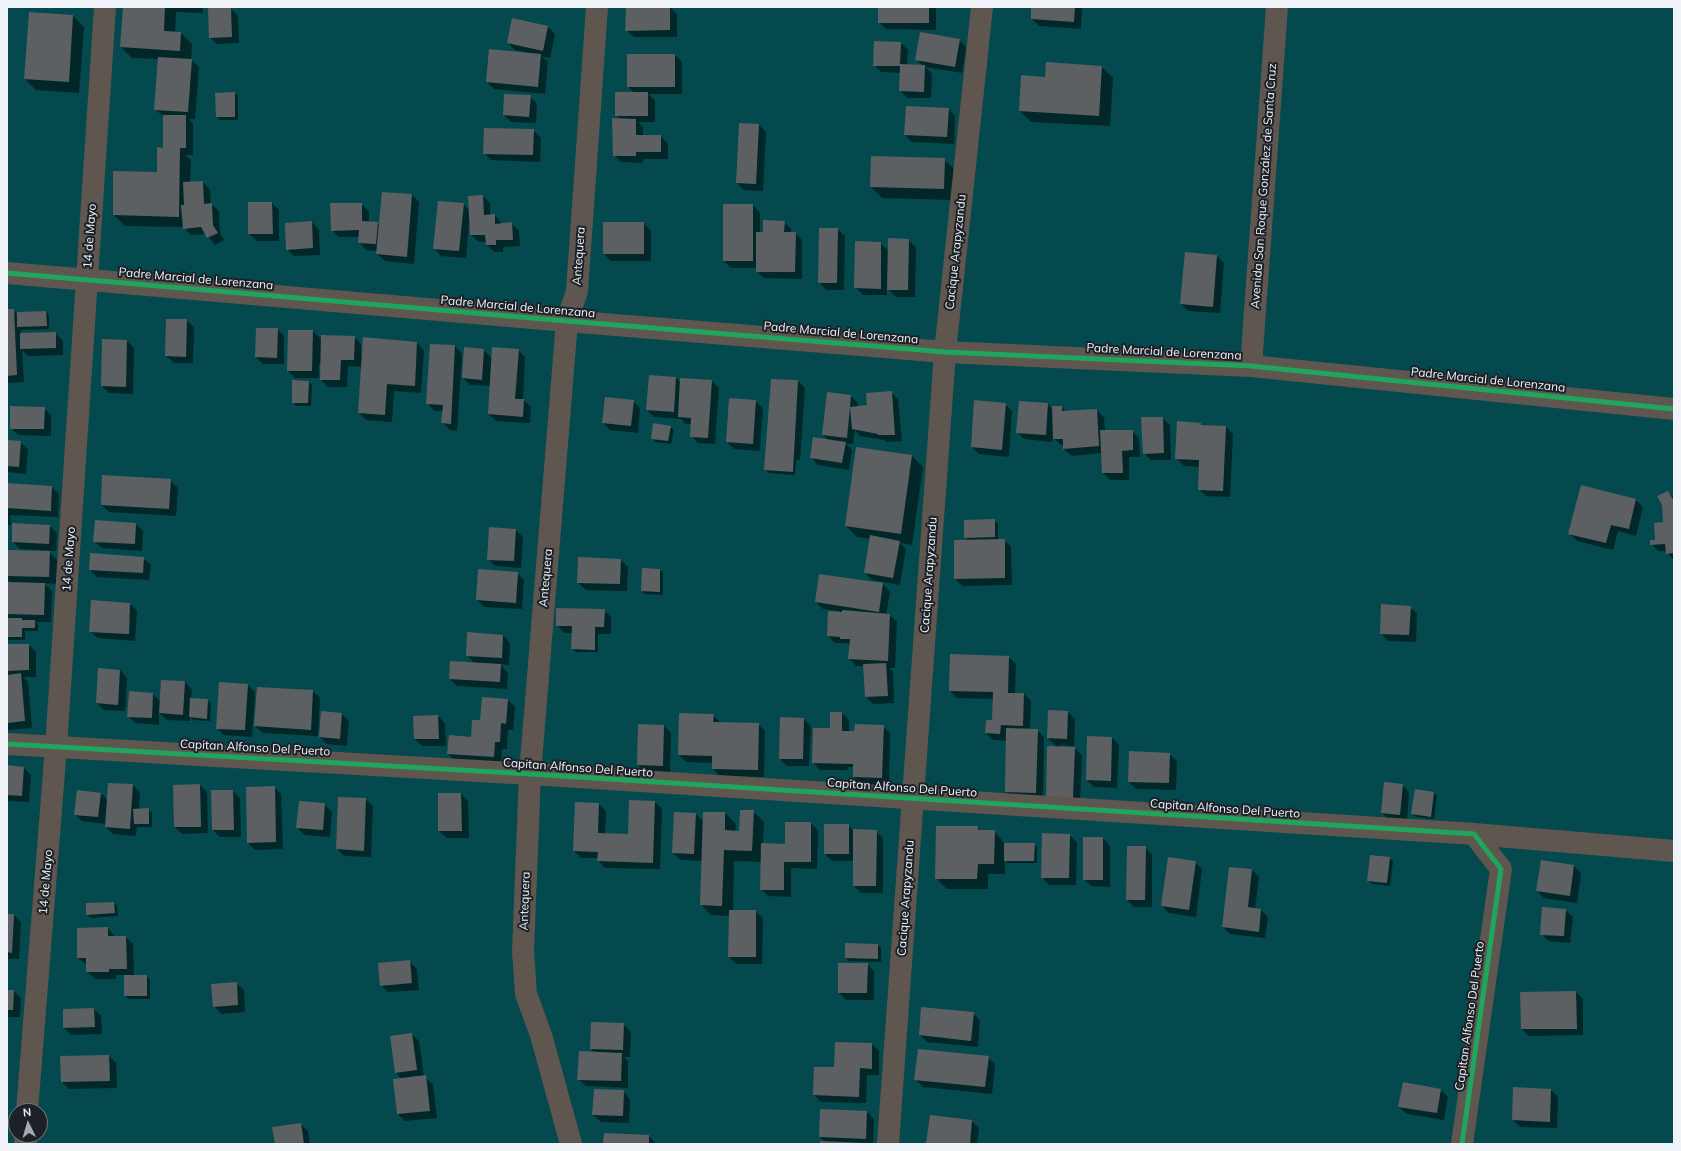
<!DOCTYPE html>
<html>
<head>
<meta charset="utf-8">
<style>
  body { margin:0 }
  #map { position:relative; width:1681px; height:1151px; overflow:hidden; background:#1f2225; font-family:Mulish,sans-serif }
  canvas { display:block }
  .frame { position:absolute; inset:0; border:8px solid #eff3f7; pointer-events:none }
  .north { position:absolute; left:8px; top:1103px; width:40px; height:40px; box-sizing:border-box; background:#1c2128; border:1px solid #70757b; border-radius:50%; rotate:355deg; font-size:11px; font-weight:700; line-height:16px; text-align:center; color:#eff3f7 }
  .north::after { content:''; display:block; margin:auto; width:14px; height:18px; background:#a6aaae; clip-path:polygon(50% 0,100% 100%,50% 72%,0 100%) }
</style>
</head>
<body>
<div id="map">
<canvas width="1681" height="1151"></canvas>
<div class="frame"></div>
<div class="north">N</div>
</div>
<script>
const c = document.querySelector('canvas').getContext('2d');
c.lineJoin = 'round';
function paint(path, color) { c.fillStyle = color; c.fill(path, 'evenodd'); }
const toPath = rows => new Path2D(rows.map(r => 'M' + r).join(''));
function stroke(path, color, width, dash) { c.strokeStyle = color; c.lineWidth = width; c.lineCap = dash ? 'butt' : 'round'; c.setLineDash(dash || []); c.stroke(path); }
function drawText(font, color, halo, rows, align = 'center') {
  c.font = font + ' Mulish,sans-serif'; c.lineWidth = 4; c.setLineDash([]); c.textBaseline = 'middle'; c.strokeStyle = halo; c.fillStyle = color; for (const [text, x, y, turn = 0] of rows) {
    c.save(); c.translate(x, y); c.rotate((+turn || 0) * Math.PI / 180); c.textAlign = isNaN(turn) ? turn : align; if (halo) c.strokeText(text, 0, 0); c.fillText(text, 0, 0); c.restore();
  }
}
paint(toPath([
  [7,7,1674,7,1674,1144,7,1144],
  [16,1111,40,1111,40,1135,16,1135]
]), '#04494d');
paint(toPath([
  [124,7,203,7,203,13,176,12,175,33,181,33,192,44,191,60,199,67,195,119,188,119,193,123,193,155,185,155,191,160,190,183,203,182,210,190,211,204,219,211,220,233,224,240,215,245,206,234,191,235,183,227,125,226,114,215,158,173,164,149,164,117,155,109,159,59,132,58,121,47],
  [627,7,670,7,677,14,677,37,634,37,626,30],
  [879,7,936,7,936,30,886,29,879,22],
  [1032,7,1082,7,1081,29,1039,26,1032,19],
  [231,9,238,16,239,43,217,44,210,37],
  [73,16,84,27,79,93,36,90,25,79],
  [548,27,555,34,550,58,541,56,548,62,545,94,494,89,487,82,525,54,525,52,515,50,508,43],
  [959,40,966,47,962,73,925,67,932,74,931,98,907,98,900,90,901,73,881,72,874,65,901,43,908,50,907,66,923,66,916,59],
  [675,55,682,62,682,94,648,94,655,100,655,122,638,122,643,127,643,136,661,136,668,144,668,159,643,159,643,163,621,162,614,155,621,120,616,115,635,93,628,87],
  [1102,67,1113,78,1110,126,1031,122,1020,111,1046,78],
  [235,93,238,96,238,120,220,120,217,117],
  [530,96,537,104,536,123,511,122,504,115],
  [948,109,955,116,954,144,912,142,905,135],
  [759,125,766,132,763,191,744,190,737,183],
  [533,130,541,138,540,162,491,160,484,153],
  [944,159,955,170,954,200,882,198,871,187],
  [383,193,412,195,419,202,414,264,385,261,377,254,378,251,366,250,359,242,359,237,339,237,332,230,361,204,369,211,369,223,378,223,380,226],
  [483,196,490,203,490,215,495,215,502,224,512,224,519,231,520,246,503,247,503,252,494,252,487,245,486,242,479,242,471,235,469,222,466,258,441,256,434,248,463,204,470,211],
  [272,203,279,210,279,241,257,241,249,234],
  [753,205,760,213,760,233,764,233,784,222,791,229,791,233,795,233,802,240,802,279,764,278,757,271,757,268,731,268,724,261],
  [312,222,319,230,320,255,294,256,287,249],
  [644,223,651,231,651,261,611,261,604,254],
  [837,229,845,236,844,290,826,290,819,282],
  [908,240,916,247,915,297,896,297,887,288,887,295,863,295,856,288,880,243,889,251],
  [1217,256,1224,263,1220,313,1188,311,1181,304],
  [7,310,13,310,18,315,46,312,49,315,49,329,21,330,21,334,55,333,63,341,63,355,28,356,22,350,24,382,7,383],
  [186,320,194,327,193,363,174,363,166,356],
  [277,329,284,336,284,364,263,364,256,357],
  [313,331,322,340,354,337,361,344,361,354,363,354,364,338,417,343,424,350,421,393,394,391,392,422,366,420,359,413,362,367,348,366,347,387,328,387,321,380,321,364,319,364,319,378,295,378,288,371],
  [127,341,134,348,133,394,109,393,102,386],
  [455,346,462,354,457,431,450,430,443,423,443,411,434,411,427,403],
  [484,350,492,359,518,350,525,357,523,400,531,407,530,423,496,421,489,414,491,386,470,385,463,378],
  [676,378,681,383,681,379,712,381,719,388,715,444,698,443,691,436,691,424,686,424,681,419,654,417,647,410],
  [772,380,798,381,805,388,800,460,796,460,795,475,769,473,765,470],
  [308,382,312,385,311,406,296,406,293,402],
  [891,392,898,399,902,441,886,442,884,440,860,436,855,430,853,444,846,444,852,450,849,470,818,465,811,457,828,440,823,435,851,396,858,403,857,407,868,406],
  [633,401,640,408,638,433,610,430,603,423],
  [755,401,763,408,760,451,734,449,727,442],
  [1005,404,1012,411,1009,457,979,454,972,447],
  [1048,404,1053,410,1062,407,1066,412,1097,410,1104,418,1105,431,1132,431,1139,438,1140,457,1129,457,1129,480,1110,480,1103,473,1102,453,1072,456,1064,449,1064,445,1061,445,1053,438,1052,442,1024,439,1017,432],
  [44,408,51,415,51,436,18,435,11,428],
  [1162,418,1170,425,1171,460,1151,460,1144,453],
  [1201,424,1203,426,1226,427,1233,434,1230,497,1206,496,1199,489,1200,467,1184,466,1176,458],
  [670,427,674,430,671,444,655,442,652,438],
  [7,441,20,442,28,449,26,474,7,472],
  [912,456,923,467,912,545,900,543,906,549,900,585,872,580,865,573,871,539,857,537,846,526],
  [170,480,178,488,176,516,109,512,102,505],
  [7,484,52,487,59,494,58,517,10,515,11,525,7,525,7,512,9,512,7,510],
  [1668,492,1674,498,1674,560,1667,553,1667,551,1659,551,1651,544,1656,541,1664,523],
  [1636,500,1643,507,1636,536,1618,531,1613,550,1577,541,1570,534],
  [994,520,998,524,998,540,1004,540,1011,547,1012,585,963,586,955,579,955,541,968,540,965,537],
  [136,524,143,531,142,551,102,548,94,541],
  [50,526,57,533,56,551,20,549,13,542],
  [516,530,523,537,521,568,495,566,488,559],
  [7,551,49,552,57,560,56,584,44,583,52,591,51,622,35,622,38,625,38,631,25,631,25,640,7,640,7,583,11,583,7,579],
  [143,558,151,565,149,580,97,577,90,570],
  [621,560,628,567,627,591,586,590,578,583],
  [643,569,660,570,663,573,663,595,645,594,642,591],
  [517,573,524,580,522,609,484,607,477,600],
  [883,584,890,592,886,615,890,615,897,622,895,668,889,668,893,671,894,703,873,704,866,697,864,666,856,666,849,658,850,645,846,643,835,643,828,636,839,611,823,609,816,602],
  [92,601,130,604,137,611,135,641,98,638,90,631],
  [1410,607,1417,614,1416,642,1388,641,1381,633],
  [604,610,611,617,611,634,598,634,598,652,576,652,572,648,573,633,564,633,557,625],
  [503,635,510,643,509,665,500,664,508,673,507,689,457,686,450,679,475,664,467,655],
  [7,645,29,645,36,652,36,677,23,677,28,682,32,728,8,730,7,729],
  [1008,657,1016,664,1015,694,1024,694,1031,701,1030,730,1037,730,1044,737,1043,800,1013,799,1006,792,1007,741,993,740,986,733,993,721,994,699,957,698,950,691],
  [120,670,127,678,125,711,104,710,97,703],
  [185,682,192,690,191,699,208,700,211,704,210,721,193,720,190,717,190,721,167,720,159,713,159,725,136,723,128,716,130,693,153,694,161,702],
  [248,685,255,692,252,737,224,735,217,728],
  [313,691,320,698,318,736,263,733,255,726],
  [508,700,515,707,513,730,508,730,507,749,502,749,501,764,456,761,448,754,472,738,481,721],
  [1049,711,1068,712,1075,719,1074,746,1059,745,1059,747,1074,748,1082,755,1080,805,1054,804,1057,747,1048,738],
  [842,713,849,720,849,732,883,726,890,733,889,785,861,784,854,777,854,767,848,767,847,770,820,770,813,762],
  [342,714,349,721,347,746,327,744,320,737],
  [713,715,721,723,758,724,765,731,764,777,720,776,713,769,713,763,686,762,679,755],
  [438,716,445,723,446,746,422,746,415,739,414,717],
  [804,719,811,726,809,766,787,766,780,759],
  [639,725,664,726,671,733,670,772,645,772,638,765],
  [1112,738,1119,745,1117,788,1094,787,1087,780],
  [1169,754,1177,761,1176,790,1136,789,1129,782],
  [7,766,24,768,31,775,29,802,7,801],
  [109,784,133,785,140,793,139,810,148,809,152,813,152,827,137,827,136,836,113,834,106,827,106,824,82,821,75,814,101,793,108,801],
  [200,785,207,792,208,833,182,834,175,827,174,786],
  [1402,785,1409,792,1407,821,1389,820,1382,813],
  [274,787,281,794,283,849,255,850,248,843],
  [212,791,233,791,240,798,241,837,220,837,213,830],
  [1434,793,1437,796,1434,819,1416,817,1412,813],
  [439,794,461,794,468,801,469,838,447,838,439,831],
  [365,799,373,806,371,857,344,856,337,849],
  [655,802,662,809,660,869,605,868,598,860,598,858,581,858,574,851,576,803,599,804,606,811,605,834,629,835],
  [324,804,332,812,330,837,305,835,297,828],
  [753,811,764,822,763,844,786,845,811,823,818,831,817,869,791,868,791,897,768,896,761,889,762,862,734,861,733,911,755,911,763,918,762,964,736,964,729,956,730,916,711,915,701,904,702,861,681,860,673,853,696,814,703,821,725,813,736,824,735,832,740,832],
  [848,825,853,830,876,831,883,838,883,893,861,893,854,886,854,861,832,861,825,854],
  [977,827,982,831,994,831,1005,844,1034,844,1037,847,1037,863,1008,863,1005,860,1005,874,988,874,988,889,947,889,936,878],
  [1069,835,1077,842,1076,885,1049,885,1042,877],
  [1084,838,1103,838,1110,846,1110,887,1091,886,1084,879],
  [1145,847,1152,854,1152,907,1134,907,1127,900],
  [1389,858,1393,861,1390,886,1372,884,1368,881],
  [1195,862,1202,869,1196,917,1169,913,1162,906],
  [1574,866,1581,873,1577,903,1544,898,1537,891],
  [1230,868,1252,870,1259,877,1255,909,1261,910,1268,917,1265,938,1230,934,1223,927],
  [114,903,117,906,118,916,91,918,87,915],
  [1565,910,1573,917,1570,943,1549,941,1541,934],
  [7,915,14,915,21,922,19,959,7,959],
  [108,928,115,937,126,937,133,944,134,976,147,976,150,980,150,999,129,999,125,996,125,975,116,975,116,979,95,979,87,972,87,965,78,958,78,929],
  [846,944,878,945,881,948,881,962,849,961,846,958],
  [410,962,417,969,419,990,388,992,381,985],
  [839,964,867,964,874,971,874,1000,846,1000,839,993],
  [236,983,244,990,245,1012,221,1014,214,1006],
  [7,991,14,991,21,998,20,1017,7,1017],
  [1576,992,1583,999,1583,1035,1529,1036,1522,1029],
  [94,1009,101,1016,102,1034,71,1035,64,1028,64,1010],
  [973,1013,980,1021,978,1047,927,1042,920,1035],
  [623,1024,631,1032,630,1057,624,1057,628,1061,628,1088,586,1086,578,1079,595,1053,591,1049],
  [411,1034,419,1041,424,1077,433,1084,437,1118,405,1121,398,1114,402,1079,396,1073,391,1037],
  [836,1043,872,1044,879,1051,879,1075,867,1075,866,1103,821,1102,814,1095,835,1069],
  [109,1056,116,1063,117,1088,69,1089,62,1082],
  [988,1057,995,1064,992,1094,923,1087,915,1079],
  [1441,1090,1448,1097,1444,1120,1407,1114,1399,1107],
  [1551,1090,1558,1097,1557,1128,1520,1127,1513,1120],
  [623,1091,630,1099,629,1123,601,1122,593,1115],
  [867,1112,874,1119,873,1144,821,1144,825,1142,820,1137],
  [972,1121,979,1128,977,1144,927,1144],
  [300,1124,308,1131,310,1144,276,1144],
  [7,1128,8,1129,7,1144],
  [649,1136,656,1144,604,1144]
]), '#0007');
paint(toPath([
  [123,7,165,7,164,31,181,32,180,51,120,47],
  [626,7,670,7,670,30,625,31],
  [878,7,929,7,929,23,878,23],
  [1031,7,1075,7,1074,22,1031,19],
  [208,8,231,8,232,37,209,38],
  [29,12,73,15,69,82,24,79],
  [512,18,548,26,543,51,507,43],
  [920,32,960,39,955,67,915,60],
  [874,41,901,42,900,64,925,65,924,92,899,91,900,66,873,66],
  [489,49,541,54,538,87,486,82],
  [627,54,675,54,675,87,627,87],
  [158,57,192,59,188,112,154,110],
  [1046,62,1102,66,1099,116,1019,111,1021,75,1045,77],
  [235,92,235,117,216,117,215,93],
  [615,92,648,92,648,116,615,116],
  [504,94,531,95,529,117,503,115],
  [906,106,949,108,947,137,904,135],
  [163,115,186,115,186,148,180,148,179,217,113,215,113,171,157,172,157,147,163,148],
  [612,118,636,119,636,135,661,135,661,152,636,152,636,156,613,156],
  [739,123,759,124,756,184,736,183],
  [484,128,534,129,533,155,483,154],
  [871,156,945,158,944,189,870,187],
  [203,181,204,204,212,203,213,225,218,233,207,238,201,227,183,229,181,205,184,205,183,182],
  [382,192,412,194,407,257,376,254],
  [483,195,484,215,495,214,495,224,512,222,513,240,496,240,496,245,486,245,485,235,470,235,468,196],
  [438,201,464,203,459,251,433,249],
  [248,202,272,202,273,234,248,234],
  [330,203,362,203,362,221,378,222,376,244,358,243,359,230,331,231],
  [723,204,753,204,753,261,723,261],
  [763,220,785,221,784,232,796,232,795,272,756,272,756,232,763,232],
  [312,221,313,248,286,250,285,223],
  [603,222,644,222,644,254,603,254],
  [819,228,838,228,837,283,818,283],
  [888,238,909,239,908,290,887,290],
  [855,241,881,242,881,289,854,288],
  [1185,252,1217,255,1213,307,1180,304],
  [7,309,14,309,17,375,7,376],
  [46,311,47,326,17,327,17,312],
  [166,319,187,319,186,357,165,356],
  [256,328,278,328,277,358,255,357],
  [288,330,313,330,312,371,287,371],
  [56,332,56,348,20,349,20,333],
  [321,335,355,336,354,360,341,360,340,380,320,380],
  [363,337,417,342,415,386,387,384,385,415,358,413],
  [102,339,127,340,126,387,101,386],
  [430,344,455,345,451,424,441,423,443,405,426,404],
  [464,347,484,349,482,380,462,378],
  [492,347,519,349,515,399,524,399,523,417,488,414],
  [649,375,676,377,674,412,646,410],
  [680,378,712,380,708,438,690,437,691,418,678,417],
  [771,379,798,380,793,472,764,470],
  [292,380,309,381,308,403,292,403],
  [892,391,895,435,878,435,878,434,852,429,850,407,847,438,822,435,827,392,851,395,850,407,867,405,866,393],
  [605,397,634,400,631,426,602,423],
  [729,398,756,400,753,444,726,442],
  [974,400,1006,403,1002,450,971,447],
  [1019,401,1048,403,1046,435,1016,433],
  [10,406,45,407,44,429,10,429],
  [1052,406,1062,406,1062,411,1097,409,1099,446,1063,449,1063,439,1053,439],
  [1141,417,1163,417,1164,453,1143,454],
  [1177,421,1201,423,1201,425,1226,426,1223,491,1198,490,1199,460,1175,459],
  [653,423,671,426,668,441,651,439],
  [1100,430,1133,430,1133,450,1122,451,1123,473,1102,473],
  [813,437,846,442,842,463,810,458],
  [7,440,21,441,19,467,7,466],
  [856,447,912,455,901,534,845,526],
  [102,475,171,479,169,509,101,505],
  [7,483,52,486,51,511,7,508],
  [1581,485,1636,499,1629,529,1611,525,1606,543,1568,534],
  [1668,491,1674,501,1674,553,1666,554,1665,544,1650,545,1650,540,1655,540,1654,523,1663,522,1662,505,1657,496],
  [995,519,995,537,964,538,964,520],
  [95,520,136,523,135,544,93,542],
  [12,523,50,525,49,544,12,542],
  [489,527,516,529,514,561,487,560],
  [870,535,900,541,893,578,864,573],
  [1005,539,1005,578,954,579,954,540],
  [7,550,50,551,49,577,7,576],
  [90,553,144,557,143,573,89,570],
  [578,557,621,559,620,584,577,583],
  [642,568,660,569,660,592,641,591],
  [478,569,518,572,516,603,476,600],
  [819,574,883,583,879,612,815,602],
  [7,582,45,583,44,615,7,614],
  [91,600,130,603,129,634,89,632],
  [1381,604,1411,606,1409,635,1380,634],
  [556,608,605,609,604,627,595,627,595,650,571,649,572,626,556,626],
  [842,610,890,614,888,661,848,659,850,639,840,639,840,637,827,636,828,611,842,612],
  [7,618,22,618,22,620,35,620,35,628,22,628,22,637,7,637],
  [467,632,503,635,502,658,466,656],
  [7,644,29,644,29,670,7,671],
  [950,654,1009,656,1008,693,1024,693,1023,726,1001,725,1000,734,985,733,986,720,992,720,993,692,949,691],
  [450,661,501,664,500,682,449,679],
  [886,663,888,696,865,697,863,664],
  [98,668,120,670,118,705,96,703],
  [21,673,25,721,7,723,7,675],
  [161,680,185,681,183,715,159,713],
  [219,682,248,684,245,730,216,729],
  [257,687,313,690,311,730,254,726],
  [129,691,153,693,152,718,127,717],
  [482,697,508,699,506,724,501,723,500,742,495,742,494,757,447,754,449,735,471,737,472,720,480,720],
  [190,698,208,699,207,719,189,717],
  [1048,710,1068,711,1067,739,1047,738],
  [321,711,342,713,340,739,319,737],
  [830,712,842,712,842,731,854,731,855,724,884,725,882,778,853,777,853,764,812,763,813,728,830,728],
  [679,713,714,714,713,722,759,723,758,770,712,769,712,756,678,755],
  [438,715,439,739,414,739,413,716],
  [780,717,804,718,803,759,779,759],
  [638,724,664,725,663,766,637,765],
  [1006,728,1038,729,1036,793,1005,792],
  [1087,736,1112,737,1111,781,1086,780],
  [1047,746,1075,747,1073,798,1046,797],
  [1129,751,1170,753,1169,783,1128,782],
  [7,765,24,767,22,796,7,795],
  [1384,782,1403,784,1400,815,1381,813],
  [108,783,133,784,130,829,105,827],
  [200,784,201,827,174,827,173,785],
  [275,786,276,842,247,843,246,787],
  [1415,789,1434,792,1431,817,1411,814],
  [77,790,101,793,98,817,74,815],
  [211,790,233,790,234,830,212,830],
  [438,793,461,793,462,831,438,831],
  [338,797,366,798,364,851,336,849],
  [629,800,655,801,653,863,597,861,598,852,573,851,575,802,599,803,598,833,628,834],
  [299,801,325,803,323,830,296,828],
  [149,808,149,824,134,824,133,809],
  [740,810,754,810,752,851,724,850,722,906,700,905,703,812,725,812,725,830,739,831],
  [674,812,696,813,694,854,672,853],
  [785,822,811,822,811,862,784,862,784,890,760,890,761,843,785,844],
  [824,824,849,824,849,854,824,854],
  [936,826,978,826,978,830,995,830,994,864,978,864,977,879,935,879],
  [853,829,877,830,876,886,853,886],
  [1042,833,1070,834,1069,878,1041,878],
  [1083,837,1103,837,1103,880,1083,880],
  [1004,843,1035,843,1034,861,1004,861],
  [1127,846,1146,846,1145,900,1126,900],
  [1370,855,1390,857,1387,883,1367,881],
  [1168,857,1196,861,1189,910,1161,906],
  [1541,860,1574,865,1570,896,1536,891],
  [1229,867,1252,869,1248,907,1261,909,1259,932,1222,927],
  [114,902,115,913,86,915,86,903],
  [1542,907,1566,909,1564,936,1540,935],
  [729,910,756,910,756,957,728,957],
  [7,914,14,914,12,953,7,952],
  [108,927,108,936,126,936,127,969,109,969,109,972,86,972,86,958,77,958,77,928],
  [845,943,878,944,878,959,845,958],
  [410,960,412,983,380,986,378,963],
  [838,963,868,963,867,993,838,993],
  [124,975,147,975,147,996,124,996],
  [237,982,238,1005,213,1007,211,984],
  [7,990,14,990,13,1010,7,1010],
  [1576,991,1577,1029,1521,1029,1520,992],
  [921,1007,974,1012,971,1041,919,1035],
  [94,1008,95,1027,63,1028,63,1009],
  [591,1022,624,1023,623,1050,590,1049],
  [412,1033,417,1070,395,1073,390,1036],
  [835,1042,872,1043,872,1069,860,1068,859,1097,813,1095,814,1067,834,1067],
  [918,1049,989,1056,985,1087,914,1080],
  [579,1051,622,1053,621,1081,577,1080],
  [109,1055,110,1081,61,1082,60,1056],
  [426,1075,430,1111,397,1114,393,1079],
  [1403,1082,1441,1089,1437,1113,1398,1107],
  [1513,1087,1551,1089,1550,1122,1512,1120],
  [594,1089,624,1090,623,1116,592,1115],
  [820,1109,867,1111,866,1139,819,1137],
  [930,1115,972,1120,970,1144,926,1144],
  [301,1123,304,1144,275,1144,272,1127],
  [604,1133,649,1135,649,1144,603,1144],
  [820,1141,866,1143,865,1144,820,1144]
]), '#5d6062');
stroke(toPath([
  [7,273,567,321,945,352,1251,366,1674,409],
  [1251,366,1277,7],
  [7,744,530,774,1474,834,1501,869,1462,1144],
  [1474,834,1674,851],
  [27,1111,56,747,105,7],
  [25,1144,26,1135],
  [571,1144,541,1035,526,994,523,951,530,774,567,321,577,291,597,7],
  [888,1144,945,352,982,7]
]), '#5e564f', 22);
stroke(toPath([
  [7,273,567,321,945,352,1251,366,1674,409],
  [7,744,530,774,1474,834,1501,869,1462,1144]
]), '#20a55d', 5);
drawText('12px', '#eff3f7', '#1c2128', [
  ["Avenida San Roque González de Santa Cruz",1264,186,-86],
  ["14 de Mayo",90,236,-86],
  ["Cacique Arapyzandu",956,252,-84],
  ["Antequera",579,256,-86],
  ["Padre Marcial de Lorenzana",196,279,5],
  ["Padre Marcial de Lorenzana",518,307,5],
  ["Padre Marcial de Lorenzana",841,333,5],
  ["Padre Marcial de Lorenzana",1164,352,3],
  ["Padre Marcial de Lorenzana",1488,380,6],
  ["14 de Mayo",69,559,-86],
  ["Cacique Arapyzandu",929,575,-86],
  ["Antequera",546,578,-85],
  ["Capitan Alfonso Del Puerto",255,748,3],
  ["Capitan Alfonso Del Puerto",578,768,4],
  ["Capitan Alfonso Del Puerto",902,788,4],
  ["Capitan Alfonso Del Puerto",1225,809,4],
  ["14 de Mayo",46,882,-85],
  ["Cacique Arapyzandu",906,898,-86],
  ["Antequera",525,901,-88],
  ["Capitan Alfonso Del Puerto",1470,1016,-82]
]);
</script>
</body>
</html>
